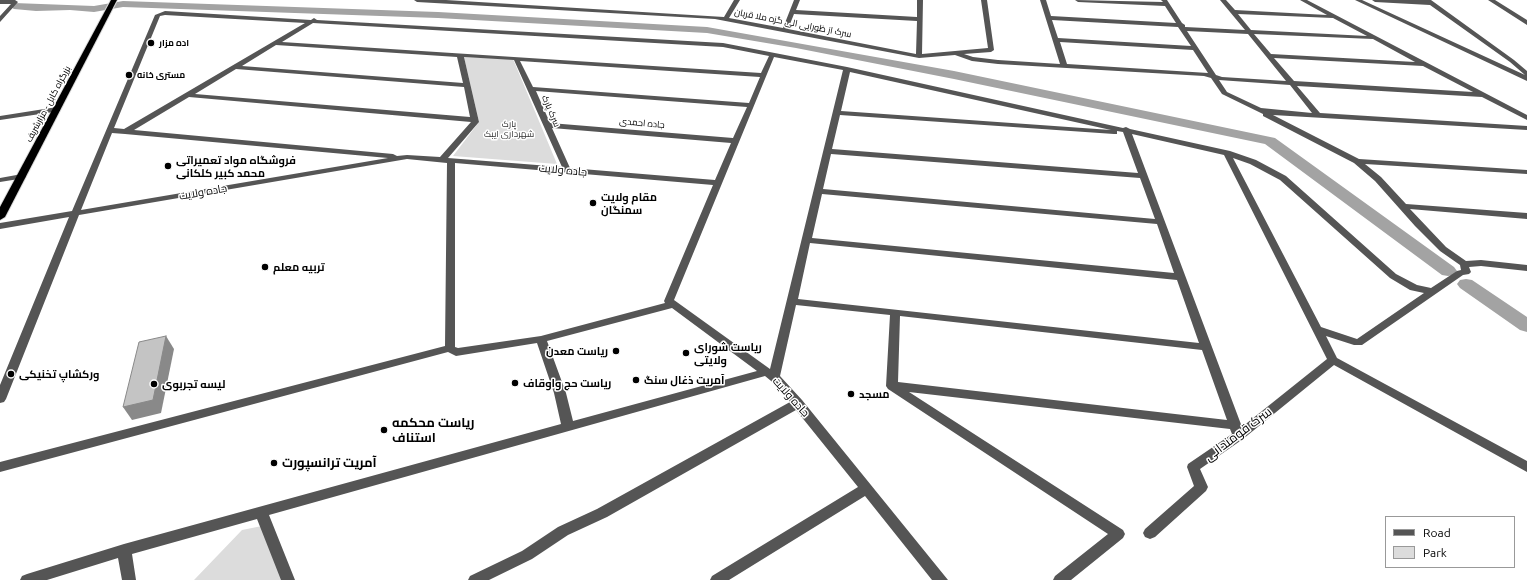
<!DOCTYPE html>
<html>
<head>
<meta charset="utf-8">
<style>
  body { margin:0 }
  #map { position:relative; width:1527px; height:580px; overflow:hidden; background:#fff; font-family:Ubuntu,sans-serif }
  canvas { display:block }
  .legend { position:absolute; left:1385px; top:516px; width:130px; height:52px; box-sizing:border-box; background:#fff; border:1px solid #999; margin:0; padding:5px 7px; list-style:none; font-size:12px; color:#000 }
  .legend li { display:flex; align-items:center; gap:8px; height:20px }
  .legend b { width:20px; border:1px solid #999 }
</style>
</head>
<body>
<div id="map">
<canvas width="1527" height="580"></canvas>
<ul class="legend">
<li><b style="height:5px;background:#555"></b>Road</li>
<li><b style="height:11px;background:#dcdcdc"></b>Park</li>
</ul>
</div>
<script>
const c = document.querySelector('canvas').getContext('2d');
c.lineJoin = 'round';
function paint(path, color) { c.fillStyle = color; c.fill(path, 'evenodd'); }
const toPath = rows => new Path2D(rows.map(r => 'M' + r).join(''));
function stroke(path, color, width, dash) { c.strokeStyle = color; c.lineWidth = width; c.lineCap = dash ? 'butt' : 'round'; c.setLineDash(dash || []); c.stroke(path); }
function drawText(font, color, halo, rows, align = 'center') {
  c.font = font + ' Ubuntu,Cairo,sans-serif'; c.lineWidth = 3; c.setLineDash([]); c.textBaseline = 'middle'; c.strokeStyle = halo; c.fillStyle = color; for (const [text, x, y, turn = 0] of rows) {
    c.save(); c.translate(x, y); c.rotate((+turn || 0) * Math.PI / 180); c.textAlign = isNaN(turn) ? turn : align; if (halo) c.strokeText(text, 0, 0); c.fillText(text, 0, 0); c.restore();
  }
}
paint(toPath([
  [464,57,513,59,557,164,453,156,479,122],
  [262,526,287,580,194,580,242,530]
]), '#dcdcdc');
paint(toPath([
  [123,1,438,12,707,27,954,71,1275,138,1454,267,1457,271,1454,275,1448,276,1442,275,1265,144,954,79,796,48,707,33,438,18,123,7,94,12,70,10,36,11,14,9,9,6,14,3,94,6,123,1],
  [1466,279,1472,280,1527,317,1527,332,1520,330,1460,288,1457,284,1460,280,1466,279]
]), '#a3a3a3');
const highway = toPath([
  [111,0,117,0,5,217,0,220,0,207,111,0]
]);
stroke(highway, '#dbdbdb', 2);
paint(toPath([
  [0,0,15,0,18,2,0,22,0,16,11,4,0,4,0,0],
  [414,0,446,0,724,17,734,0,740,0,729,18,783,28,794,0,800,0,796,10,917,17,917,0,923,0,922,54,988,48,981,0,987,0,994,50,991,52,964,54,973,57,998,60,1060,64,1040,0,1046,0,1051,16,1176,23,1165,6,1078,2,1075,0,1163,2,1161,0,1167,0,1182,23,1185,25,1185,27,1245,30,1220,0,1226,0,1235,10,1327,15,1300,0,1307,0,1527,115,1527,120,1482,97,1297,86,1320,113,1527,126,1527,130,1273,115,1359,159,1527,170,1527,174,1365,164,1381,177,1406,204,1527,213,1527,219,1410,209,1446,247,1466,261,1481,260,1527,265,1527,271,1481,266,1469,267,1471,272,1469,274,1463,275,1362,345,1354,345,1326,336,1337,358,1527,461,1527,472,1334,365,1243,439,1200,469,1208,487,1206,491,1155,537,1150,539,1145,537,1143,533,1145,529,1194,486,1187,467,1188,464,1232,434,1230,429,909,392,1123,530,1125,534,1123,538,1071,580,1053,580,1055,576,1108,534,888,389,886,386,890,315,796,305,780,376,802,400,948,580,932,580,865,496,729,580,710,580,712,576,858,487,796,410,607,517,568,535,532,559,489,580,468,580,470,576,522,551,558,527,597,509,790,402,776,385,765,376,269,515,295,580,281,580,257,519,132,554,136,580,122,580,118,558,47,580,20,580,22,576,27,574,124,544,561,424,554,393,537,343,456,356,448,352,0,472,0,462,445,346,447,163,407,159,79,215,6,399,4,402,0,403,0,385,69,217,0,229,0,223,72,211,155,15,165,11,311,20,314,18,317,20,723,43,847,67,1123,128,1126,127,1130,129,1230,151,1256,160,1286,176,1396,274,1417,285,1431,288,1457,271,1461,270,1460,265,1440,251,1415,226,1375,181,1354,163,1263,116,1263,114,1222,94,1211,78,1204,76,998,64,972,61,955,55,919,58,715,19,417,2,414,0],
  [794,14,917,21,916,54,788,29,794,14],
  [1238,14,1333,18,1367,36,1251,30,1238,14],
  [165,15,305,23,124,129,114,128,160,16,165,15],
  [1052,20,1178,27,1191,46,1058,38,1052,20],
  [313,23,723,47,769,56,761,73,282,42,313,23],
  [1187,31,1248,34,1286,81,1222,77,1216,75,1187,31],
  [1254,34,1373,39,1415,62,1271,54,1254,34],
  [1060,42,1193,50,1208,73,1067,64,1060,42],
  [276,45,457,57,463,83,242,66,276,45],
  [464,57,514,60,562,167,448,158,479,122,464,57],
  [774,57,843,70,770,369,674,300,774,57],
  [1274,58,1423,66,1473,92,1294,81,1274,58],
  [520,61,760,77,749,103,533,87,520,61],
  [236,69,464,87,470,117,195,94,236,69],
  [850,72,1111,130,841,111,850,72],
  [1219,80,1290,85,1312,113,1261,108,1227,92,1219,80],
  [536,91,747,107,733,138,550,123,536,91],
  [189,97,471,122,440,157,407,155,397,156,393,154,134,130,189,97],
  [840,115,1114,134,1117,134,1117,131,1123,132,1138,173,832,149,840,115],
  [552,128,731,143,715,180,570,168,552,128],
  [112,133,125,134,388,158,81,210,112,133],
  [1132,134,1224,155,1327,359,1242,427,1132,134],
  [831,154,1140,178,1155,219,823,189,831,154],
  [1233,158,1250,164,1280,180,1390,278,1410,290,1424,293,1357,339,1321,327,1233,158],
  [455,163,713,185,664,301,665,303,541,336,458,348,455,347,455,163],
  [822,194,1157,224,1174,273,812,238,822,194],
  [810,243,1177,280,1199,343,798,299,810,243],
  [672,308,757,371,573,421,566,393,547,341,672,308],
  [900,316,1202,350,1227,420,898,382,900,316],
  [1355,0,1362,0,1525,75,1510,62,1430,5,1375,2,1372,0,1431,0,1514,60,1527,71,1527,76,1525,75,1527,76,1527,81,1355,0],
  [1488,0,1495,0,1527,20,1527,25,1488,0],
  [57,107,60,107,60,111,0,120,0,116,57,107],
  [22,174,26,176,25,178,0,182,0,178,22,174]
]), '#555');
paint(highway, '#000');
paint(toPath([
  [166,336,174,349,161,413,132,420,123,407]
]), '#898989');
const building = toPath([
  [166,336,153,400,123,407,139,342,166,336]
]);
paint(building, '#c4c4c4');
stroke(building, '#898989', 1);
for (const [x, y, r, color] of [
  [151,43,4,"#000"],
  [129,75,4,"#000"],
  [168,166,4,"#000"],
  [593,203,4,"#000"],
  [265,267,4,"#000"],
  [616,351,4,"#000"],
  [686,353,4,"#000"],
  [11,374,4,"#000"],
  [636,380,4,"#000"],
  [515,383,4,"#000"],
  [154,384,4,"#000"],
  [851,394,4,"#000"],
  [384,430,4,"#000"],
  [274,463,4,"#000"]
]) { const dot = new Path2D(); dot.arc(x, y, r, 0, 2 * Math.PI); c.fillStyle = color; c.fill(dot); stroke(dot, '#fff', 1.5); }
drawText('9px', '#000', '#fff', [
  ["سرک از ظورایی الی گزه ملا قربان",793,23,11],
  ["بزرگراه کابل - مزارشریف",48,104,-62],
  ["سرک پارک",551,111,67],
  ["جاده احمدی",642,123,5]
]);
drawText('bold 9px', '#000', '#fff', [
  ["اده مزار",159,43],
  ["مستری خانه",137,75]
], 'left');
drawText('9px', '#333', '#fff', [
  ["پارک",509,124],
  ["شهرداری ایبک",509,134]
]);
drawText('bold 11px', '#000', '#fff', [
  ["فروشگاه مواد تعمیراتی",176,160],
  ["محمد کبیر کلکانی",176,173],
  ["مقام ولایت",601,197],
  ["سمنگان",601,210],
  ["تربیه معلم",273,267],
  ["ریاست شورای",694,347],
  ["ولایتی",694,360],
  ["ریاست معدن",608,351,"right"],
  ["ورکشاپ تخنیکی",19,374],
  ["آمریت ذغال سنگ",644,380],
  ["ریاست حج واوقاف",523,383],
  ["لیسه تجربوی",162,384],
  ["مسجد",859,394]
], 'left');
drawText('11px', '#000', '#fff', [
  ["جاده ولایت",563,170,5],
  ["جاده ولایت",203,192,-10],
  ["جاده ولایت",791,397,48]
]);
drawText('bold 13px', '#000', '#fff', [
  ["ریاست محکمه",392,423],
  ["استناف",392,438],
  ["آمریت ترانسپورت",282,463]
], 'left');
drawText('13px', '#000', '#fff', [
  ["سرک قومندانی",1238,434,-37]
]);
</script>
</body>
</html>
